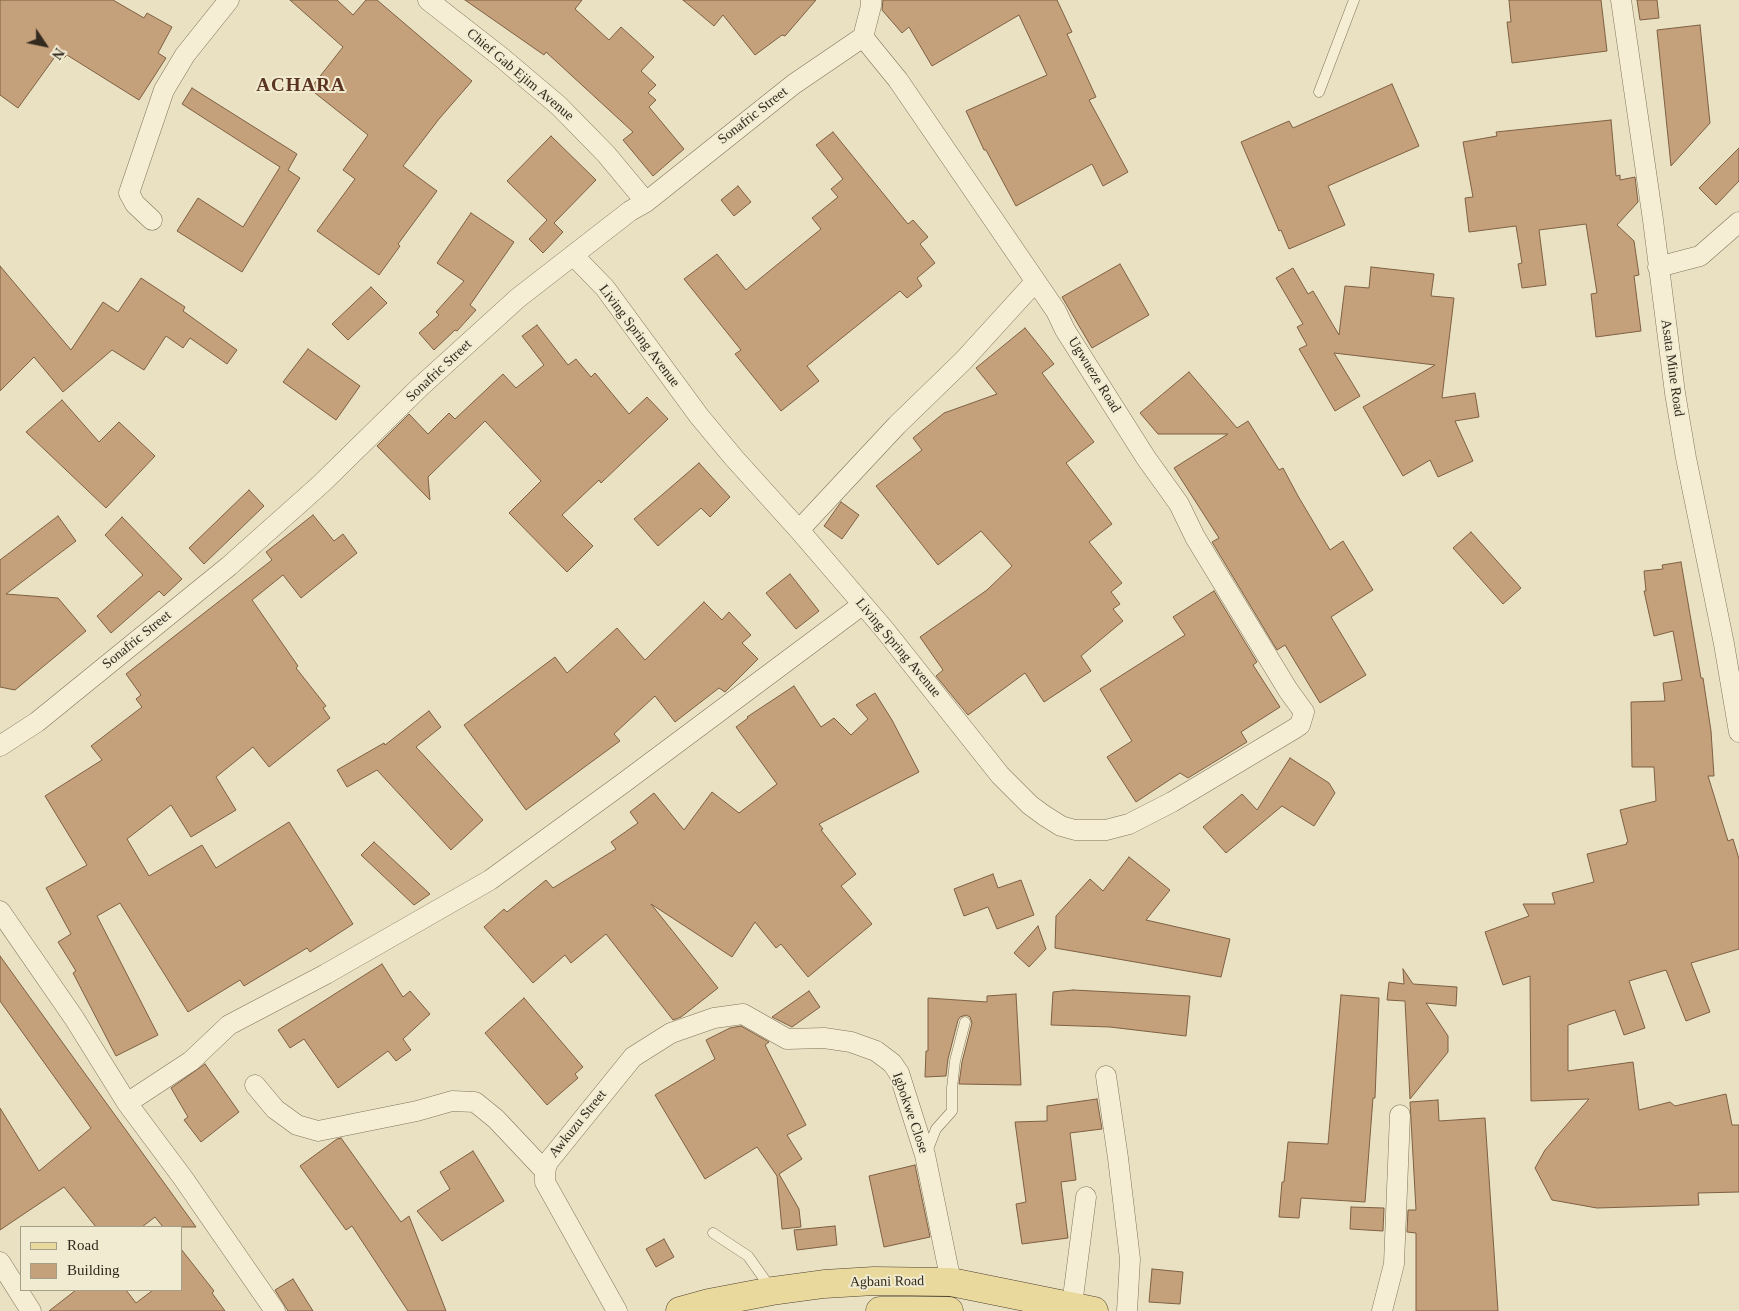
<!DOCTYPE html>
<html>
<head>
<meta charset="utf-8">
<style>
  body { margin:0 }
  #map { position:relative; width:1739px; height:1311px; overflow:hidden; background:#e9e1c2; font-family:Georgia,serif }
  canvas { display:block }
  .legend { position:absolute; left:20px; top:1226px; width:162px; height:65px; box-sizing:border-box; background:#f1ebd1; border:1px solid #a59e89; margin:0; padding:6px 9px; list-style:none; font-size:15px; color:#322a1e }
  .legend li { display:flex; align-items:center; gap:10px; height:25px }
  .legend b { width:25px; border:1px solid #a59e89 }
  .north { position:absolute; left:20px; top:20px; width:50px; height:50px; -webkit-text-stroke:4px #f1ebd1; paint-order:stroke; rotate:124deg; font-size:14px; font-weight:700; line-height:20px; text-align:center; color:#322a1e }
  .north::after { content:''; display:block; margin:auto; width:18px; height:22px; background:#322a1e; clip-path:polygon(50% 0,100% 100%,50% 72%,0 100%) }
</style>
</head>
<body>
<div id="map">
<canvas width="1739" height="1311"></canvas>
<ul class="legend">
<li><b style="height:6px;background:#ead99c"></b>Road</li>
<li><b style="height:14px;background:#c4a07b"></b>Building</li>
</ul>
<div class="north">N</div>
</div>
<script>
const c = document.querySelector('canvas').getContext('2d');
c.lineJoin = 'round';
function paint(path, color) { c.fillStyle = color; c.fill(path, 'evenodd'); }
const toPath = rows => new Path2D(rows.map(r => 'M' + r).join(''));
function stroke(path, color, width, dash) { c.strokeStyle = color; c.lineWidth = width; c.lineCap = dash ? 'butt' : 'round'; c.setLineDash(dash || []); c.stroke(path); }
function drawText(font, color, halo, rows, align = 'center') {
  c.font = font + ' Georgia,serif'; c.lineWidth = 4; c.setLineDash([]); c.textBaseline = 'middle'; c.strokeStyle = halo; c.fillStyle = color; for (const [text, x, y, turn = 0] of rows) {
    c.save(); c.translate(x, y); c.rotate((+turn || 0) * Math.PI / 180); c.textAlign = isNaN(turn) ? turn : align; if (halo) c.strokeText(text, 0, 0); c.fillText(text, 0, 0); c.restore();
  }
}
const building = toPath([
  [0,0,113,0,144,18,147,13,172,27,158,53,166,58,139,100,67,55,64,58,57,54,18,108,0,95,0,0],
  [290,0,337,0,353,15,366,0,377,0,472,81,439,119,403,166,437,191,398,244,400,246,379,275,317,231,355,179,343,170,368,135,310,89,343,47,290,0],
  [465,0,582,0,575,9,609,40,621,27,654,57,641,71,656,85,648,93,656,100,649,107,684,149,653,176,623,140,633,132,546,52,544,55,465,0],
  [683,0,816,0,785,36,782,35,755,55,723,15,714,26,683,0],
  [883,0,1057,0,1072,32,1067,34,1096,97,1089,100,1128,172,1103,186,1092,164,1016,206,986,150,984,150,966,111,1047,75,1019,15,932,66,909,27,902,33,882,10,883,0],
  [1509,0,1601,0,1607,51,1512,63,1507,22,1511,22,1509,0],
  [1637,0,1657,0,1659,18,1640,20,1637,0],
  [1700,25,1710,123,1671,166,1657,30,1700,25],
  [1392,84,1419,146,1328,186,1345,225,1289,249,1281,230,1279,231,1241,142,1289,121,1293,128,1392,84],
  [192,88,297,154,288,170,300,178,242,272,177,231,198,198,243,227,280,167,182,104,192,88],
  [1611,120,1616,176,1620,175,1620,180,1635,177,1638,202,1617,225,1634,241,1639,275,1634,276,1641,331,1596,337,1591,294,1597,293,1586,224,1539,230,1546,285,1522,288,1518,264,1522,263,1516,226,1469,232,1465,198,1473,197,1463,142,1497,136,1496,132,1611,120],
  [833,132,908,224,913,220,928,237,920,244,935,263,917,278,922,286,907,298,900,291,807,366,819,381,781,411,735,354,741,350,684,279,717,254,746,290,821,229,812,218,838,197,831,189,843,179,816,145,833,132],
  [551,136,596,180,554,223,563,232,543,253,529,239,547,220,507,181,551,136],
  [1739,148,1739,181,1716,205,1699,188,1739,148],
  [738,186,751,202,734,216,721,200,738,186],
  [471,213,514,242,470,305,476,310,457,331,455,330,434,350,419,333,439,315,436,312,464,281,437,263,471,213],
  [1120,264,1149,315,1092,348,1062,297,1120,264],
  [0,266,71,350,103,302,118,312,141,278,185,307,183,311,237,350,227,364,190,338,183,348,166,336,144,370,112,350,63,392,34,357,0,391,0,266],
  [1371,267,1434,274,1431,296,1454,298,1442,398,1475,393,1479,417,1455,421,1473,461,1438,477,1430,460,1403,476,1363,407,1435,365,1334,353,1360,396,1335,411,1299,349,1307,345,1297,327,1303,324,1276,278,1293,268,1308,294,1313,291,1339,335,1345,286,1369,288,1371,267],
  [371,287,387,303,348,340,332,324,371,287],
  [537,325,568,365,576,359,591,377,595,373,629,414,647,397,668,419,601,483,599,480,562,515,593,546,567,572,509,513,541,481,485,421,428,477,430,500,377,446,409,414,428,434,449,413,455,419,503,374,516,388,544,365,522,336,537,325],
  [1025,328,1054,364,1042,373,1094,442,1066,463,1112,524,1089,542,1122,583,1111,592,1120,604,1113,609,1123,621,1081,656,1091,671,1044,702,1025,673,968,715,936,676,943,670,920,637,987,590,1012,566,981,531,938,565,876,486,922,450,913,438,944,413,997,394,976,368,1025,328],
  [308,349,360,386,336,420,283,382,308,349],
  [1189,372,1237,428,1248,421,1279,470,1283,468,1298,496,1330,550,1343,541,1373,590,1331,617,1366,675,1320,703,1285,645,1277,650,1212,542,1219,538,1174,468,1228,434,1158,434,1140,413,1189,372],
  [62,400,99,442,119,422,155,456,106,508,26,432,62,400],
  [699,463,730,497,710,517,701,508,658,546,634,519,699,463],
  [249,490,264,506,204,564,189,548,249,490],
  [841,502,859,515,842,539,824,526,841,502],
  [313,515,334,541,343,534,357,553,301,598,283,575,252,600,298,666,296,668,326,706,323,708,330,718,269,767,253,747,216,777,236,810,191,837,171,805,127,839,149,876,202,845,216,868,289,822,353,924,310,952,307,948,244,986,240,980,188,1012,120,903,97,916,158,1035,116,1056,73,973,76,971,58,942,71,934,46,888,87,865,45,796,102,760,91,746,142,707,136,699,141,695,126,674,272,560,266,552,313,515],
  [58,516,76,541,6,594,58,598,86,631,15,690,0,687,0,560,58,516],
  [122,517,182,579,164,596,159,591,111,633,97,616,143,575,105,535,122,517],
  [1471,532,1521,588,1503,604,1453,548,1471,532],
  [1681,562,1701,678,1703,678,1711,731,1714,776,1708,776,1728,841,1733,839,1739,859,1739,949,1691,963,1710,1012,1686,1021,1666,970,1629,981,1645,1028,1624,1035,1615,1010,1568,1025,1568,1071,1633,1062,1639,1110,1670,1102,1675,1106,1726,1094,1732,1125,1739,1125,1739,1192,1698,1193,1699,1205,1597,1208,1552,1200,1535,1168,1545,1150,1589,1099,1531,1101,1530,976,1503,985,1485,932,1529,916,1523,904,1555,904,1552,893,1594,882,1587,854,1627,844,1626,843,1628,842,1620,810,1656,801,1654,767,1632,767,1631,702,1665,701,1663,683,1682,680,1673,631,1654,636,1644,591,1646,591,1644,571,1663,569,1662,565,1681,562],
  [790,574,819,611,796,629,766,593,790,574],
  [1214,591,1257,662,1253,665,1280,707,1241,732,1247,742,1188,778,1180,773,1136,802,1107,757,1132,741,1100,689,1185,635,1173,617,1214,591],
  [704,602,722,620,729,612,751,635,742,643,758,659,725,692,719,688,675,722,655,696,614,734,620,741,526,810,464,725,555,657,567,673,617,628,645,660,704,602],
  [794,686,821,727,834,718,851,735,868,719,856,705,875,693,892,720,919,772,819,824,823,829,821,830,856,874,841,886,872,924,808,977,781,944,776,948,755,922,732,957,651,904,718,988,681,1017,673,1020,606,934,571,963,565,955,533,983,484,927,504,909,507,912,546,880,553,888,616,849,611,842,638,823,630,812,654,793,684,830,712,792,739,813,777,784,736,727,748,718,747,717,794,686],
  [429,711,441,727,416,747,483,820,451,850,377,770,347,787,337,770,384,743,385,745,429,711],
  [1290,758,1329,783,1335,793,1314,826,1282,806,1226,853,1203,827,1242,794,1257,810,1290,758],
  [374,842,430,894,414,905,361,855,374,842],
  [1129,857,1170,890,1146,920,1230,939,1221,977,1055,948,1056,916,1090,879,1103,891,1129,857],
  [993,874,998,888,1021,880,1034,915,997,929,988,907,964,916,954,889,993,874],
  [1038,926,1046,949,1029,967,1014,953,1038,926],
  [0,956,78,1064,196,1227,163,1227,155,1217,142,1227,96,1227,64,1187,0,1230,0,1108,39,1171,91,1128,0,1001,0,956],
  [382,964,403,997,410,991,430,1014,403,1039,411,1050,396,1061,388,1051,338,1088,304,1039,290,1048,278,1030,382,964],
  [1403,969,1413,984,1457,987,1456,1006,1426,1003,1448,1036,1448,1052,1410,1099,1405,1001,1387,1000,1389,982,1404,984,1403,969],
  [1073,990,1190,996,1186,1036,1110,1027,1051,1025,1053,992,1073,990],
  [809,991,820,1007,792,1027,772,1017,809,991],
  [1016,994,1021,1085,959,1084,962,1062,972,1023,970,1017,966,1015,960,1017,958,1020,948,1059,946,1076,925,1077,926,1051,928,1051,928,998,987,1002,987,996,1016,994],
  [1341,995,1379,998,1375,1098,1373,1098,1365,1202,1301,1198,1299,1218,1279,1217,1282,1182,1284,1182,1288,1142,1328,1144,1341,995],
  [524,998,583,1067,575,1074,578,1078,547,1105,485,1033,524,998],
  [741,1026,769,1042,765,1045,806,1125,787,1135,802,1159,779,1174,799,1209,801,1227,782,1229,777,1176,757,1147,705,1179,655,1095,715,1059,706,1040,730,1028,741,1026],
  [205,1064,239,1112,201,1142,184,1120,188,1117,171,1088,205,1064],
  [1097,1099,1102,1129,1070,1133,1076,1180,1061,1182,1068,1238,1022,1244,1016,1204,1026,1202,1015,1122,1047,1121,1047,1106,1097,1099],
  [1438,1100,1439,1121,1485,1118,1498,1311,1416,1311,1416,1233,1407,1232,1408,1210,1416,1210,1410,1102,1438,1100],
  [341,1138,401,1222,409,1216,446,1311,408,1311,352,1226,346,1230,300,1166,337,1139,341,1138],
  [473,1151,504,1201,442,1241,417,1211,450,1189,440,1172,473,1151],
  [915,1165,930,1237,884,1247,869,1176,915,1165],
  [1351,1207,1384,1208,1383,1231,1350,1229,1351,1207],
  [835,1226,837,1245,797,1250,794,1230,835,1226],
  [664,1239,674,1257,656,1267,646,1249,664,1239],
  [181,1249,214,1291,212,1293,225,1311,49,1311,76,1290,126,1290,136,1303,153,1290,181,1290,181,1249],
  [1152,1269,1183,1272,1180,1304,1149,1302,1152,1269],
  [293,1279,313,1311,288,1311,275,1290,293,1279]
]);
paint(building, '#c4a07b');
stroke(building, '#7e6043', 1);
const service = toPath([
  [1319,92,1354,0],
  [926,1154,936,1129,952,1111,952,1088,955,1061,965,1022],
  [713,1233,748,1256,772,1290]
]);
const minor = toPath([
  [428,0,501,57,559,106,606,154,646,202],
  [1621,0,1653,220,1675,393,1686,458,1724,644,1739,732],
  [152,220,135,204,129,193,164,90,185,55,229,0],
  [573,255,605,288,699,416,734,458,799,530,884,629,1000,775,1030,805,1045,816,1061,826,1075,830,1106,830,1129,824,1172,802,1294,729,1300,725,1304,712,1288,690,1195,537,1179,504,1146,458,1065,330,1056,311,898,80,863,37],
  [1658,267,1700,256,1739,222],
  [799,530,897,425,963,361,1035,282],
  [0,746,37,722,229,566,321,484,421,386,518,298,630,211,646,202,794,84,863,37,871,6,871,0],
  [0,911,74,1018,127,1103,183,1178,275,1311],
  [1106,1076,1118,1158,1130,1259,1127,1311],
  [255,1085,275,1109,297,1125,318,1131,417,1111,452,1101,475,1102,496,1119,545,1171],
  [127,1103,191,1061,229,1025,326,974,490,880,622,784,862,605],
  [0,1262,31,1311],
  [1072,1305,1086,1197],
  [617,1311,545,1182,545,1171,548,1162,633,1057,671,1033,714,1018,743,1014,787,1039,824,1038,851,1042,876,1051,892,1063,899,1073,925,1155,951,1282],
  [1382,1311,1394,1264,1400,1115]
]);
const primary = toPath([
  [680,1311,709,1303,772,1291,824,1284,874,1281,951,1282,1094,1311],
  [880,1311,949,1311]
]);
stroke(service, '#81735b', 11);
stroke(minor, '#81735b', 21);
stroke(primary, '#4f412f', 29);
stroke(service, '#f5eed4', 10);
stroke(minor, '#f5eed4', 20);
stroke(primary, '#ead99c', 28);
drawText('14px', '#322a1e', '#f1ebd1', [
  ["Chief Gab Ejim Avenue",520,75,40],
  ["Sonafric Street",753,116,-38],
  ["Living Spring Avenue",639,336,53],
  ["Asata Mine Road",1672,368,82],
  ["Sonafric Street",439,371,-43],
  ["Ugwueze Road",1094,375,58],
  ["Sonafric Street",137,640,-39],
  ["Living Spring Avenue",898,648,50],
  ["Igbokwe Close",910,1113,71],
  ["Awkuzu Street",578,1124,-51],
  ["Agbani Road",887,1282,-1]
]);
c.letterSpacing = '1px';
drawText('bold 19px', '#5b3321', '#f1ebd1', [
  ["ACHARA",301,86]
]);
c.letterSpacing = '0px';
</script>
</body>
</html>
